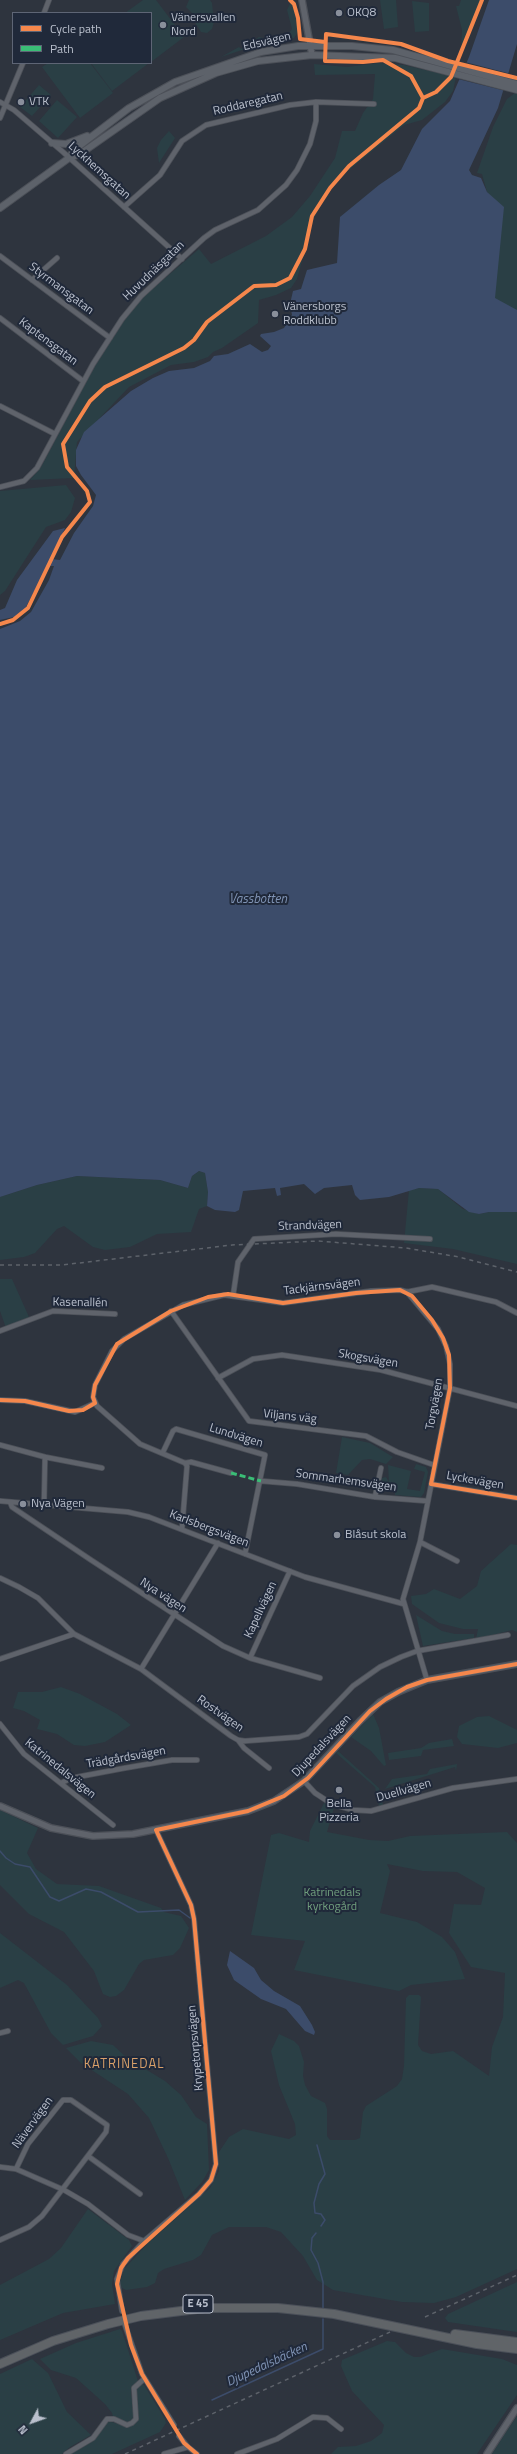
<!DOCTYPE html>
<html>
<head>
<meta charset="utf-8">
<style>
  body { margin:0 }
  #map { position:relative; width:517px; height:2454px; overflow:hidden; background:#2e343e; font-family:"Titillium Web",sans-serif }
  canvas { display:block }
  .legend { position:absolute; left:12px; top:12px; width:140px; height:52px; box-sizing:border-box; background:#20293a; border:1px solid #5e6575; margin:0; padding:5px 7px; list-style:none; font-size:12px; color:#bac0cd }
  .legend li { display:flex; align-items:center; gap:8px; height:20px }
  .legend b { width:20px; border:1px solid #5e6575 }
  .north { position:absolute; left:12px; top:2402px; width:40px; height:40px; -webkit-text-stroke:3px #20293a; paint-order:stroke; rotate:229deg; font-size:11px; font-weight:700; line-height:16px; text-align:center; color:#bac0cd }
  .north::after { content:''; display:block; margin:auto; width:14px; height:18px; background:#bac0cd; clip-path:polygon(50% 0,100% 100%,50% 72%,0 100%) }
</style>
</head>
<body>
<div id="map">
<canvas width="517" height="2454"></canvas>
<ul class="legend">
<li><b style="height:5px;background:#f5874c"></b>Cycle path</li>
<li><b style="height:5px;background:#3abd76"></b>Path</li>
</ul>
<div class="north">N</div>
</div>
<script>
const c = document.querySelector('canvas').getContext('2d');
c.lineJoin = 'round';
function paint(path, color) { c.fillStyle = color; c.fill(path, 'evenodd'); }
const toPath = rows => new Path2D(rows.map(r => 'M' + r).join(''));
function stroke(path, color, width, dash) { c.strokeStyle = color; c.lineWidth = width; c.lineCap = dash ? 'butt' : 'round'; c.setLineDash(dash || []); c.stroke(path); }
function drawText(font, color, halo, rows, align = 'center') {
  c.font = font + ' "Titillium Web",sans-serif'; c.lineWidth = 4; c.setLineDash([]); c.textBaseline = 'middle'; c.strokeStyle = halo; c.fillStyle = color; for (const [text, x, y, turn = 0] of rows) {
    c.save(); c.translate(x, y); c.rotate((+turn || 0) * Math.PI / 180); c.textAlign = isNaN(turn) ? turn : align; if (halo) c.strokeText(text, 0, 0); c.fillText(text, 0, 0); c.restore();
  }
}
paint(toPath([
  [143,0,156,0,184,37,151,62,151,13,125,13],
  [189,0,210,0,212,3,214,22,212,29,207,33,201,32,194,21,197,18,186,7],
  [380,0,396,0,398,27,384,29],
  [461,0,481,0,461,51,462,30,456,6,459,6],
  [412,1,429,3,429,31,415,32],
  [291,2,300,29,294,38,281,42,255,42,242,50,221,57,239,47,241,49,259,37,272,40,285,38,292,29,287,10],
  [48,63,90,63,113,93,80,118,42,67],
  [91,63,149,63,112,91],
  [379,63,404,65,456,77,453,91,445,102,422,120,404,125,344,174,327,195,314,218,297,279,291,288,276,295,259,300,258,323,222,348,213,352,208,357,194,362,171,365,129,387,77,442,74,478,30,480,41,467,95,366,124,321,143,297,199,249,211,264,266,236,292,217,310,196,335,158,342,131,355,131,363,113,373,99,375,74,315,75,314,64,347,67],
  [39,85,51,95,32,116,20,107],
  [515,93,517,94,517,353,463,325,493,199,487,192,482,174,477,173,493,127,507,99],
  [57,100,77,117,58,138,39,121],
  [169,131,175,138,159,163,157,148,161,140],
  [66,485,75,498,71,512,65,520,46,527,5,591,0,595,0,491],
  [199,1171,205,1173,208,1192,207,1206,199,1209,191,1232,157,1234,130,1247,105,1250,93,1247,64,1226,57,1229,35,1253,24,1257,0,1260,0,1197,37,1185,77,1176,160,1180,188,1188,192,1176],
  [419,1188,438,1189,463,1209,479,1214,489,1212,517,1212,517,1264,453,1249,404,1243,409,1190],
  [0,1279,12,1279,29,1317,6,1328,0,1311],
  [342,1437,370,1443,393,1457,386,1464,370,1459,362,1460,348,1475,336,1473],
  [416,1464,426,1467,428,1472,424,1493,421,1497,395,1495,395,1492,381,1489,382,1478,386,1477,389,1482,388,1465,411,1471,407,1489,420,1491,425,1472,414,1469],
  [511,1544,517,1545,517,1632,512,1630,476,1639,478,1629,463,1629,439,1623,412,1604,411,1596,426,1594,434,1589,460,1599,477,1586,481,1571],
  [416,1615,442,1631,455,1634,474,1634,474,1638,423,1646],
  [61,1687,80,1694,117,1714,131,1725,105,1742,85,1746,74,1745,57,1734,37,1729,40,1720,24,1711,13,1708,18,1692,42,1692],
  [373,1714,379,1728,386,1765,384,1766,371,1751,351,1737],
  [489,1716,517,1730,517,1743,498,1748,462,1744,457,1737,459,1726,477,1717],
  [452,1739,454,1746,423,1750,421,1756,389,1760,388,1753,421,1748,429,1743],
  [338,1751,379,1788,383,1805,379,1806,375,1787,336,1753],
  [457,1764,456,1771,455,1767,385,1789,392,1779,427,1774,430,1769],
  [324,1803,335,1804,327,1832,369,1840,388,1841,410,1836,507,1832,517,1843,517,2269,456,2297,434,2303,402,2302,333,2290,317,2280,303,2256,281,2232,266,2227,229,2227,212,2235,201,2255,193,2260,164,2269,158,2273,155,2283,147,2287,126,2290,122,2288,120,2283,124,2269,148,2243,210,2188,219,2171,219,2152,229,2137,243,2129,289,2139,296,2135,295,2124,279,2085,271,2051,279,2034,294,2041,299,2046,304,2062,303,2076,305,2085,311,2096,325,2103,327,2109,327,2136,330,2140,355,2140,360,2138,363,2112,366,2106,397,2086,402,2079,404,2066,406,1998,409,1995,419,1995,421,1997,418,2045,422,2051,431,2054,453,2051,489,2076,492,2047,503,2017,505,1973,471,1967,449,1933,454,1904,481,1905,485,1888,457,1872,423,1871,387,1864,390,1871,380,1913,417,1922,442,1937,455,1952,465,1979,411,1985,399,1991,294,1970,305,1941,251,1935,271,1835,279,1833,309,1842,310,1831],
  [0,1810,38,1828,27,1853,36,1869,57,1884,99,1886,161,1908,164,1912,181,1916,189,1928,180,1948,173,1955,144,1960,139,1964,124,1990,116,1996,110,1997,103,1994,94,1971,64,1932,29,1914,0,1885],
  [0,1933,67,1985,98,2018,102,2026,93,2036,63,2045,51,2033,24,1983,18,1980,0,1988],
  [91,2041,113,2045,127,2058,165,2081,181,2095,196,2117,207,2124,209,2170,202,2182,185,2200,168,2158,149,2118,128,2094,81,2063,66,2048],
  [88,2209,129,2240,132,2246,114,2271,112,2284,115,2304,63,2313,0,2340,0,2285,49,2259,61,2248],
  [517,2282,517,2332,448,2322,445,2318,448,2314],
  [120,2329,122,2331,138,2381,131,2393,134,2418,127,2423,113,2417,112,2413,105,2404,76,2378,51,2370,40,2359,76,2343],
  [387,2341,395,2342,406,2353,414,2357,420,2357,442,2349,502,2359,517,2365,517,2395,477,2454,331,2454,338,2447,356,2446,371,2441,382,2433,384,2425,352,2391,341,2366,342,2360],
  [32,2359,48,2373,67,2412,91,2435,70,2447,62,2454,0,2454,0,2374],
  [141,2384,144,2385,165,2419,166,2423,160,2432,112,2454,68,2454,85,2443,108,2421,127,2426,134,2424,136,2389],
  [517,2416,517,2454,492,2454,504,2435]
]), '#2a3f45');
paint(toPath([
  [489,0,517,0,517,44,498,108,469,170,472,175,481,178,487,192,504,207,495,298,517,310,517,1212,489,1212,479,1214,469,1212,438,1189,419,1188,389,1197,360,1200,355,1195,352,1185,324,1188,315,1194,304,1184,280,1188,281,1195,277,1196,275,1188,243,1191,239,1210,235,1212,215,1210,207,1206,208,1192,205,1173,199,1171,192,1176,188,1188,160,1180,77,1176,37,1185,0,1197,0,629,20,621,31,612,49,580,54,566,47,566,25,609,14,617,0,620,0,610,5,608,17,580,53,531,65,528,51,559,60,560,74,533,93,506,96,495,81,475,76,466,76,450,84,432,131,391,153,378,169,371,194,368,210,361,214,356,228,354,250,344,262,352,268,350,271,346,260,336,261,334,274,332,284,328,292,315,290,304,293,291,301,289,307,270,337,263,340,217,379,185,401,170,422,129,450,101,469,57],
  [230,1951,254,1968,261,1980,274,1991,300,2006,312,2025,315,2032,314,2035,305,2031,286,2009,261,1999,234,1980,227,1965]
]), '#3c4c6a');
paint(toPath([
  [465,62,511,74,506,91,458,79]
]), '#2e343e');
stroke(toPath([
  [0,1851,6,1858,15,1864,30,1867,50,1897,59,1901,86,1889,101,1892,138,1912,179,1910,190,1918],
  [317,2145,325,2174,319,2184,314,2203,315,2213,321,2214,325,2220,321,2226],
  [316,2233,312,2238,311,2250,318,2263,323,2282,323,2308],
  [212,2400,323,2349,323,2319]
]), '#3c4c6a', 1.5);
const minor = toPath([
  [44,13,49,0],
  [0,102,14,110,63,152,182,259],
  [0,118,23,63],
  [124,207,160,175,182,141,206,125,290,105,316,102,374,104],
  [0,256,110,338],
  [32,280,57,258],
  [0,318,83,381],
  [0,406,55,434],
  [0,487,24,481,37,468,93,364,122,319,141,296,204,238,215,230,258,210,286,185,297,170,310,144,316,121,316,102],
  [407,1292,438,1329,446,1346,450,1364,450,1388,420,1542,403,1599,427,1680],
  [233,1296,238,1262,254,1239,336,1234,430,1239],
  [171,1311,249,1421,366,1436,397,1452,434,1465],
  [0,1331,53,1311,115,1314],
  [218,1378,253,1359,282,1355,381,1370,517,1406],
  [0,1400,25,1401,75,1412,95,1403],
  [0,1445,45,1457,44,1505],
  [163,1452,173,1431,176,1429,265,1455,245,1554],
  [45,1457,102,1468],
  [231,1473,191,1462,185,1463,140,1444,97,1406,93,1397,95,1385,112,1351,124,1339,183,1305,224,1295,283,1303,371,1291,400,1290,407,1292,432,1287,496,1302,517,1313],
  [261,1481,297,1484,375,1497,427,1501],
  [431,1484,517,1498],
  [375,1497,381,1468],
  [0,1501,128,1512,149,1517,305,1577,404,1604],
  [10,1502,12,1507,91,1560,223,1646,250,1658,320,1678],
  [182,1528,187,1466,185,1463],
  [420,1542,457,1561],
  [0,1578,19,1587,38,1598,74,1634,141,1669,231,1736,238,1740,245,1741,299,1737,307,1734,353,1686,380,1667,401,1657,417,1651,508,1635],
  [250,1658,290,1571],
  [0,1659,74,1634],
  [141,1669,218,1543],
  [0,1724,24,1754,113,1825],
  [238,1740,244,1748,269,1768],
  [304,1781,315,1793,332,1804,353,1810,371,1811,453,1788,517,1779],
  [61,1783,72,1778,125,1768,172,1760,197,1760],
  [0,2033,8,2031],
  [88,2156,140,2194],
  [0,2167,16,2169,64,2190,88,2204,128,2235,144,2241],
  [0,2240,29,2227,42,2216,106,2132,107,2125,71,2100,63,2100,28,2144,16,2169],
  [122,2311,117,2279,123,2264,144,2241,199,2194,211,2180,216,2164,194,1919,191,1905,156,1830],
  [125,2325,142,2374,174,2425],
  [179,2436,188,2447,197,2454],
  [66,2454,93,2438,107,2419,114,2419,127,2425,132,2423,136,2419,134,2388,144,2379],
  [164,2454,188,2447],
  [237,2454,277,2439,313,2417,327,2418,341,2429]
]);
const tertiary = toPath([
  [302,0,312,55],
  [0,1806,51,1828,93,1836,133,1834,248,1811,274,1801,304,1781,360,1721,380,1702,398,1692,427,1680,517,1664],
  [487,2454,517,2408]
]);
const secondary = toPath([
  [52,143,66,144,87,136],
  [69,158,74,150,129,108,175,82,261,52,298,46,352,46,393,50,517,84],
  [0,208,69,158,80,154,160,98,216,73,258,61,312,55,395,58,517,90]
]);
const trunk = toPath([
  [455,2334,517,2342],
  [0,2364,53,2341,108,2324,141,2316,205,2308,278,2308,334,2314,477,2344,517,2349]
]);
stroke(minor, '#4c5058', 6);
stroke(tertiary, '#4c5058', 8);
stroke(secondary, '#4c5058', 8);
stroke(trunk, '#4b5059', 10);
stroke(minor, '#5f636b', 4.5);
stroke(tertiary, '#5f636b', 5.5);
stroke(secondary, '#5d626a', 6);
stroke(trunk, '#606468', 8);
stroke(toPath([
  [0,1265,62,1265,232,1245,318,1241,406,1248,459,1257,517,1272],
  [425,2317,517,2275],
  [125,2454,390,2332]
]), '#5d626a', 1.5, [4, 4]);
stroke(toPath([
  [231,1473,261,1481]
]), '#3abd76', 3, [6, 3]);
stroke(toPath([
  [290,0,294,4,298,18,300,39,325,42],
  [423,98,411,76,383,60,363,62,325,61,326,34,401,44,448,61,517,78],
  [423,98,436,92,451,77,482,0],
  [0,624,13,620,28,608,62,537,90,502,87,491,67,467,63,444,90,401,105,387,184,348,194,340,207,322,254,286,276,285,290,278,305,249,312,216,330,188,349,166,419,108,423,98],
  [0,1400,25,1401,69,1411,83,1410,95,1403,93,1397,95,1385,117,1344,171,1311,208,1297,228,1294,283,1303,356,1293,400,1290,412,1296,432,1320,443,1338,449,1355,450,1388,431,1484,517,1498],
  [197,2454,184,2443,142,2374,131,2345,117,2284,121,2268,128,2258,199,2194,211,2180,216,2164,194,1919,191,1905,156,1830,248,1811,284,1796,308,1778,370,1711,386,1699,407,1687,427,1680,517,1664]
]), '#f5874c', 4);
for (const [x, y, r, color] of [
  [339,13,4,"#898f9b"],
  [163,25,4,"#898f9b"],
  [21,102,4,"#898f9b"],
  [275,314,4,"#898f9b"],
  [23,1504,4,"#898f9b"],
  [337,1535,4,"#898f9b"],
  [339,1790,4,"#898f9b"]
]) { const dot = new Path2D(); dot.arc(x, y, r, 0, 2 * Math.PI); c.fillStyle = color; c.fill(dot); stroke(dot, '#20293a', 1.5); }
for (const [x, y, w] of [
  [198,2304,30]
]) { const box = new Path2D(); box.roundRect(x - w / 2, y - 9, w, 18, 3); c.fillStyle = '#20293a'; c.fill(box); stroke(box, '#bac0cd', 1); }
drawText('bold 11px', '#bac0cd', null, [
  ["E 45",198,2304]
]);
drawText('12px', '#bac0cd', '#20293a', [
  ["OKQ8",347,13],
  ["Vänersvallen",171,18],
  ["Nord",171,32],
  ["VTK",29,102],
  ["Vänersborgs",283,307],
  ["Roddklubb",283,321],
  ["Nya Vägen",31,1504],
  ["Blåsut skola",345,1535],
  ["Bella",339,1804,"center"],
  ["Pizzeria",339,1818,"center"]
], 'left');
drawText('12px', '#bac0cd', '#20293a', [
  ["Edsvägen",267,42,-13],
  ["Roddaregatan",248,104,-13],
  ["Lyckhemsgatan",99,171,42],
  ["Huvudnäsgatan",154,271,-44],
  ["Styrmansgatan",61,289,37],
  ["Kaptensgatan",48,342,37],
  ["Strandvägen",310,1226,-2],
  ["Tackjärnsvägen",322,1287,-7],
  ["Kasenallén",80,1303,1],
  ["Skogsvägen",368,1359,10],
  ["Torgvägen",435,1404,-80],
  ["Viljans väg",290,1417,6],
  ["Lundvägen",236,1436,17],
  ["Sommarhemsvägen",346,1481,8],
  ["Lyckevägen",475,1481,10],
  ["Karlsbergsvägen",209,1529,21],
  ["Nya vägen",163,1596,33],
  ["Kapellvägen",261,1610,-65],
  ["Rostvägen",220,1714,35],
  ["Djupedalsvägen",322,1746,-47],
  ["Trädgårdsvägen",126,1758,-10],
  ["Katrinedalsvägen",60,1769,39],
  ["Duellvägen",404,1791,-16],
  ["Krypetorpsvägen",196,2048,-95],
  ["Nävervägen",33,2123,-54]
]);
drawText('12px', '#709f7d', '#20293a', [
  ["Katrinedals",332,1893],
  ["kyrkogård",332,1907]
]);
drawText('italic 13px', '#8094b5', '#20293a', [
  ["Vassbotten",258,900],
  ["Djupedalsbäcken",267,2365,-25]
]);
c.letterSpacing = '1px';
drawText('13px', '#d9a069', '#20293a', [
  ["KATRINEDAL",124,2065]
]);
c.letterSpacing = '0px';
</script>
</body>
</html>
